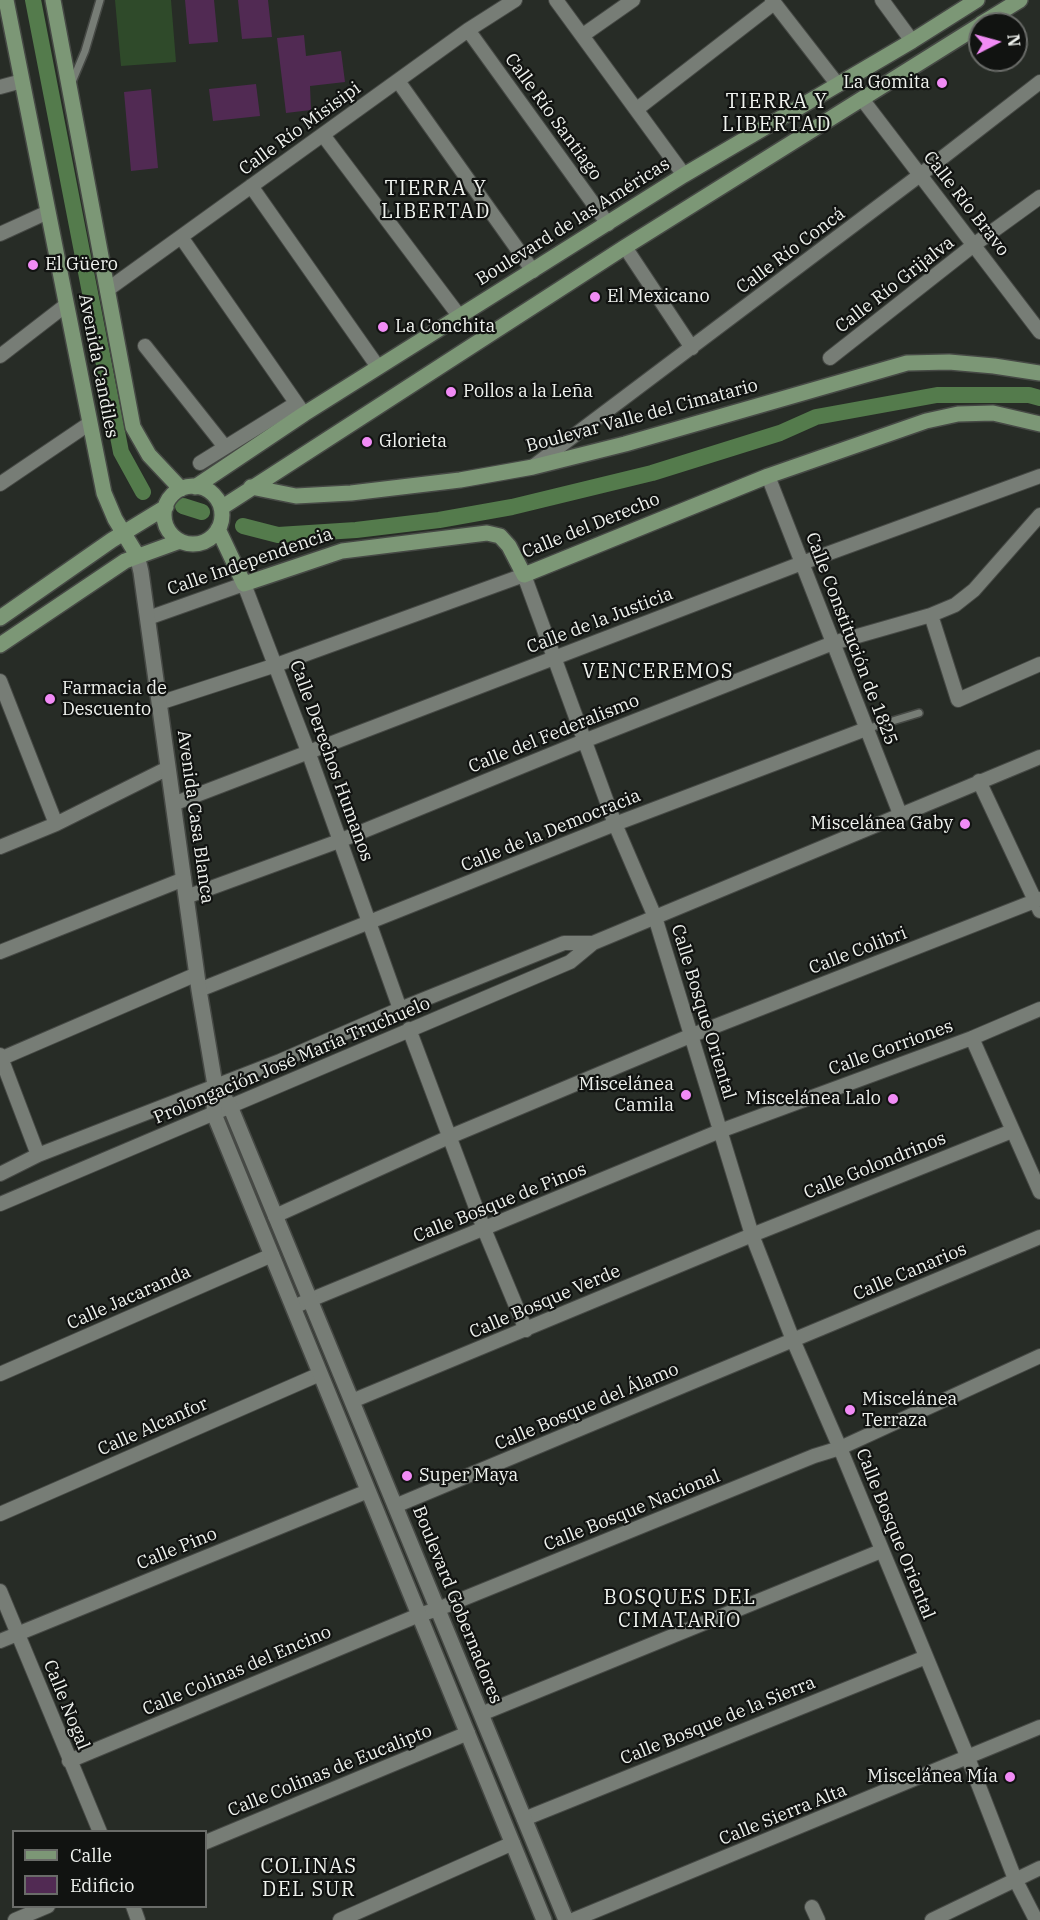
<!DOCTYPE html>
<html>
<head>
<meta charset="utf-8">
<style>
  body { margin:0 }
  #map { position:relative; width:1040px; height:1920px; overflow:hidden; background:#272c26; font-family:"IBM Plex Serif",serif }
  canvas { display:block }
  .legend { position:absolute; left:12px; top:1830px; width:195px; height:78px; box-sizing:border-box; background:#111311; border:2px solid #6a6c69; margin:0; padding:8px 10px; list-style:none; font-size:18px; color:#eff2ee }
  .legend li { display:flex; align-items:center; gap:12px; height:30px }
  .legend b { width:30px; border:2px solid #6a6c69 }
  .north { position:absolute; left:968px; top:12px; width:60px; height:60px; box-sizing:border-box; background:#111311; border:2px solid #6a6c69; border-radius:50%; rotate:84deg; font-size:16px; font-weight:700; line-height:24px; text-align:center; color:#eff2ee }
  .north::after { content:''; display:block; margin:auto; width:21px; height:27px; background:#f18bf5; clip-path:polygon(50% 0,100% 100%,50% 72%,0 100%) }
</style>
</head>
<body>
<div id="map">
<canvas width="1040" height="1920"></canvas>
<ul class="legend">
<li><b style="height:8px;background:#7c9776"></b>Calle</li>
<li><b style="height:16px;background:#512a53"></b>Edificio</li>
</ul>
<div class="north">N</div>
</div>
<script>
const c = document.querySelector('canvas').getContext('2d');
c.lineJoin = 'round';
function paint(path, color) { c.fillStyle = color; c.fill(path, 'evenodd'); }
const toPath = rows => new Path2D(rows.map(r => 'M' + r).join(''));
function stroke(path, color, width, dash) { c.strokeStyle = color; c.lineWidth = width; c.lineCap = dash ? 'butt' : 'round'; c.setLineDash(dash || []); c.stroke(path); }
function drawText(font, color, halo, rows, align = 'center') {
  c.font = font + ' "IBM Plex Serif",serif'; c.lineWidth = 4.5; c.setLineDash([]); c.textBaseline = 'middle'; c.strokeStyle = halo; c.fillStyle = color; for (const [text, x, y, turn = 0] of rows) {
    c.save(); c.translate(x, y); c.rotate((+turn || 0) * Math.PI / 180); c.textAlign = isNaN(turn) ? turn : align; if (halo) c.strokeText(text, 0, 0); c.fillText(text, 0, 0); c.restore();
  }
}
paint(toPath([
  [115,0,171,0,176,62,121,66]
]), '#2f4a2a');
stroke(toPath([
  [33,0,121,452,143,492],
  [183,506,202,512],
  [243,526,278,535,356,530,439,520,512,507,652,473,780,433,816,417,937,395,1029,395,1040,398]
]), '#547b4c', 16);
paint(toPath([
  [185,0,214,0,218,42,189,44],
  [238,0,268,0,272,37,242,39],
  [304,35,306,56,341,51,345,82,310,86,311,110,286,113,277,38],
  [256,84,260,116,213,121,209,89],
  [151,89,158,168,131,171,124,92]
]), '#512a53');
const service = toPath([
  [72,82,85,51,100,0],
  [866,729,919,713]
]);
const minor = toPath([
  [556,0,684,175],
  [772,0,838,85],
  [882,0,912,41],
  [468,30,608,224],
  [583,35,633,0],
  [398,81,533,271],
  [0,87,22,81],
  [862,99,1040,332],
  [637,109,774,3],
  [323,135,460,317],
  [251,186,378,367],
  [0,234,48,212],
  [181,237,304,414],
  [625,247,692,348],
  [107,290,468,30,515,0],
  [145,346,225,447],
  [0,356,66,305],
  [830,358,975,244,1040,197],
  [200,463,295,404],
  [535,465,920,175,1040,82],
  [768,476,900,814],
  [0,484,90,423],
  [931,615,958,700,1040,664],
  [148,618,244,584,309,754,400,1009],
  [0,681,56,824],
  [159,703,276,665,524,575,615,824,655,917,752,1235,793,1340,840,1448,968,1758,1015,1879,1036,1920],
  [979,781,1040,911],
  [173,804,802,563,1040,476],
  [0,847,56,824,168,768],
  [186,897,339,841,584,741,833,643,931,615,955,605,974,590,1040,515],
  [0,952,184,879],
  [199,990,615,824,866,729],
  [409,1029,484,1229,526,1330],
  [972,1038,1040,1192],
  [0,1055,38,1155],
  [0,1059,197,974],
  [0,1174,38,1155,280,1061,400,1009,564,943,593,943],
  [0,1204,570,962,593,943,1040,757],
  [275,1216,449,1137,690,1036,1040,899],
  [293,1307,720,1131,972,1038,1040,1009],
  [0,1374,272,1255],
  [352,1401,752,1235,1012,1131],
  [395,1506,1040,1237],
  [0,1514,320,1374],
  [0,1591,100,1832],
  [0,1641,368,1491],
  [481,1714,881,1551],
  [69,1761,419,1615,438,1609,814,1456,840,1448,1040,1356],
  [524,1819,926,1657],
  [206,1842,468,1733],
  [133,1906,138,1920],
  [812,1907,818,1920],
  [15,1920,48,1906],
  [340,1920,513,1843],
  [573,1920,1040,1727],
  [932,1920,1040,1868]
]);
const tertiary = toPath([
  [137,555,141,572,199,990,215,1085,214,1114,544,1920],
  [215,1085,230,1106,566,1920]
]);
const secondary = toPath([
  [6,0,104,493,115,519,137,555],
  [53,0,133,427,149,455,181,489],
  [981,24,1020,0],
  '164 515a29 29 0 1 1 58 0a29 29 0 1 1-58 0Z',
  [195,487,304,414,684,175,912,41,977,0],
  [251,487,296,496,351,493,460,480,533,467,625,444,907,363,949,362,994,366,1040,373],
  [221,508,625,247,980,25],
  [218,529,244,584,342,551,487,533,500,536,509,546,524,575,768,476,926,421,958,414,993,413,1040,424],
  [0,618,112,540,166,507],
  [0,645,125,561,180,541]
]);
stroke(service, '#464945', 10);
stroke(minor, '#464945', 16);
stroke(tertiary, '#464945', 18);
stroke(secondary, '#464945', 18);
stroke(service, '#777d76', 7);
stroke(minor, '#777d76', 14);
stroke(tertiary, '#777d76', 15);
stroke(secondary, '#7c9776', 15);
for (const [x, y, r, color] of [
  [942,83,6,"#f18bf5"],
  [33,265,6,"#f18bf5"],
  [595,297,6,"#f18bf5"],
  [383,327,6,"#f18bf5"],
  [451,392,6,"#f18bf5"],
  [367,442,6,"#f18bf5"],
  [50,699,6,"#f18bf5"],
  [965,824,6,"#f18bf5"],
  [686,1095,6,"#f18bf5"],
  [893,1099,6,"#f18bf5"],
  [850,1410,6,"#f18bf5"],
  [407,1476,6,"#f18bf5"],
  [1010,1777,6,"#f18bf5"]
]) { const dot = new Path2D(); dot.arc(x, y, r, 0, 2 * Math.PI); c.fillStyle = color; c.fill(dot); stroke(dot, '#111311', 2); }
drawText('18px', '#eff2ee', '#111311', [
  ["La Gomita",930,83,"right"],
  ["El Güero",45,265],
  ["El Mexicano",607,297],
  ["La Conchita",395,327],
  ["Pollos a la Leña",463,392],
  ["Glorieta",379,442],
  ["Farmacia de",62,689],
  ["Descuento",62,710],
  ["Miscelánea Gaby",953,824,"right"],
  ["Miscelánea",674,1085,"right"],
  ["Camila",674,1106,"right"],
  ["Miscelánea Lalo",881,1099,"right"],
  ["Miscelánea",862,1400],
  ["Terraza",862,1421],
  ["Super Maya",419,1476],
  ["Miscelánea Mía",998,1777,"right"]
], 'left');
drawText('18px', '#eff2ee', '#111311', [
  ["Calle Río Santiago",553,117,54],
  ["Calle Río Misisipi",300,129,-36],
  ["Calle Río Bravo",966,204,52],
  ["Boulevard de las Américas",573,222,-32],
  ["Calle Río Concá",791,251,-37],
  ["Calle Río Grijalva",895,285,-38],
  ["Avenida Candiles",98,366,79],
  ["Boulevar Valle del Cimatario",642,416,-15],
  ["Calle del Derecho",591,526,-22],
  ["Calle Independencia",250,562,-19],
  ["Calle de la Justicia",600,621,-21],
  ["Calle Constitución de 1825",851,639,69],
  ["Calle del Federalismo",554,734,-22],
  ["Calle Derechos Humanos",331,761,70],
  ["Avenida Casa Blanca",195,817,82],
  ["Calle de la Democracia",551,831,-22],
  ["Calle Colibri",858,951,-21],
  ["Calle Bosque Oriental",703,1012,73],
  ["Calle Gorriones",891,1048,-20],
  ["Prolongación José María Truchuelo",292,1061,-23],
  ["Calle Golondrinos",875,1166,-22],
  ["Calle Bosque de Pinos",500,1203,-22],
  ["Calle Canarios",910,1272,-23],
  ["Calle Jacaranda",129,1298,-24],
  ["Calle Bosque Verde",545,1302,-23],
  ["Calle Bosque del Álamo",587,1407,-23],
  ["Calle Alcanfor",153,1427,-24],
  ["Calle Bosque Nacional",632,1511,-22],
  ["Calle Bosque Oriental",895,1534,68],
  ["Calle Pino",177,1549,-22],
  ["Boulevard Gobernadores",457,1605,68],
  ["Calle Colinas del Encino",237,1671,-23],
  ["Calle Nogal",66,1705,68],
  ["Calle Bosque de la Sierra",718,1721,-22],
  ["Calle Colinas de Eucalipto",330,1771,-22],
  ["Calle Sierra Alta",783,1815,-22]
]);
c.letterSpacing = '1.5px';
drawText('20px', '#eff2ee', '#111311', [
  ["TIERRA Y",777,102],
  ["LIBERTAD",777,125],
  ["TIERRA Y",436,189],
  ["LIBERTAD",436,212],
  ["VENCEREMOS",658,672],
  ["BOSQUES DEL",680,1598],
  ["CIMATARIO",680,1621],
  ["COLINAS",309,1867],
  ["DEL SUR",309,1890]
]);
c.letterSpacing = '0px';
</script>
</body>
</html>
